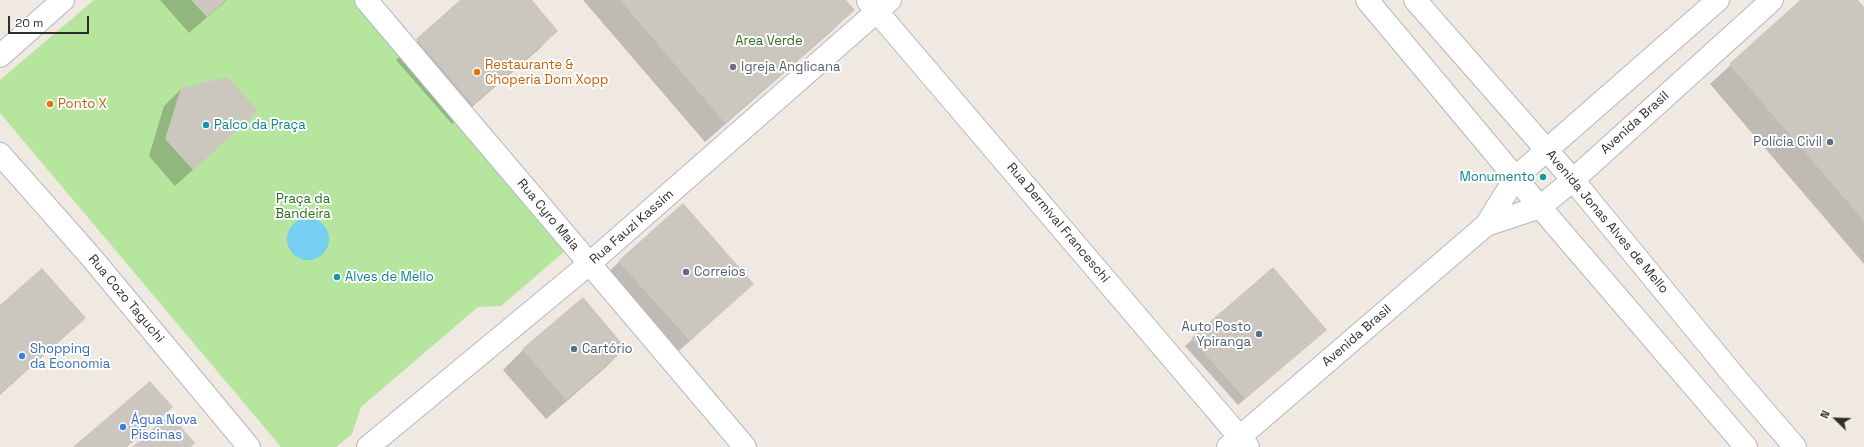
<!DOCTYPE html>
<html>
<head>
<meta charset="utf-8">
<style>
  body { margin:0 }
  #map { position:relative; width:1864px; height:447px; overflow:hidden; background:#efe9e1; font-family:"Space Grotesk",sans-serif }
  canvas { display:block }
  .north { position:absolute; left:1816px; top:399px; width:40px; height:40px; -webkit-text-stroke:3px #fff; paint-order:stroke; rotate:293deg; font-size:11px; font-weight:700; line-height:16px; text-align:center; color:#2e2e2e }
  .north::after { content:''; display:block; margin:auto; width:14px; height:18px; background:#2e2e2e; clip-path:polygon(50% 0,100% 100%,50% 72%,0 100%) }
  .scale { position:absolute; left:8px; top:16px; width:81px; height:18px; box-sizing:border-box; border:2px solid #2e2e2e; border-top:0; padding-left:5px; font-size:12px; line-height:14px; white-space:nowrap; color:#2e2e2e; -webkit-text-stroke:3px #fff; paint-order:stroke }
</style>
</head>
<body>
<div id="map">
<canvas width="1864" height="447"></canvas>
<div class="north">N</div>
<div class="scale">20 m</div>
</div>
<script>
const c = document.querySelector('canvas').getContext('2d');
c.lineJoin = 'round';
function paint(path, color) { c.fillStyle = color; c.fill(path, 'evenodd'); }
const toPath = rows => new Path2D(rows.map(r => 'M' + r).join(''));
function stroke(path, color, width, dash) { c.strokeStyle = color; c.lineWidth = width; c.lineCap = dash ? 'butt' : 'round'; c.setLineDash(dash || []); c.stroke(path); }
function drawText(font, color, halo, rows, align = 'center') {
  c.font = font + ' "Space Grotesk",sans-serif'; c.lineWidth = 4; c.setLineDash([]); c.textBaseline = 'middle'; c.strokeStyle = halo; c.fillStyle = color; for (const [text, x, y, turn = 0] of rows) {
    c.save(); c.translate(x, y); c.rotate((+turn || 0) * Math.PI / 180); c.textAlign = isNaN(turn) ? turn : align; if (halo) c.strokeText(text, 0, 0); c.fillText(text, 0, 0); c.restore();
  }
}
paint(toPath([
  [94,0,353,0,565,251,501,306,478,307,361,407,352,434,336,447,281,447,0,113,0,80]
]), '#b6e59e');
paint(toPath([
  '287 239a21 21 0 1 1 42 0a21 21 0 1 1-42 0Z'
]), '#75cff0');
paint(toPath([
  [160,0,227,0,189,33],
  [462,0,530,0,557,31,537,51,452,124,396,60],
  [583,0,844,0,853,10,833,30,705,142],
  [1801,0,1857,0,1864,8,1864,264,1710,84],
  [181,89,257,111,175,186,149,156,164,106],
  [619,262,753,284,672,357,602,278],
  [1273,268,1319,336,1238,405,1185,346],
  [583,298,625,348,605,368,546,419,503,370,523,350],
  [0,307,85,318,0,395],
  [171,407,127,447,74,447]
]), '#0003');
paint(toPath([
  [191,0,226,0,207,17],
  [460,0,532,0,558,31,473,105,416,39],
  [620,0,846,0,855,10,725,123],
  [1800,0,1858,0,1864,7,1864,221,1729,64],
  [228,77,258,111,193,170,165,139,181,88],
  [683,203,754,284,690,341,618,261],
  [1273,267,1327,330,1245,399,1191,338],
  [42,268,86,318,0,394,0,305],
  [583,297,626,348,566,400,522,349],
  [150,381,173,407,126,447,73,447],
  [170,414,195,443,191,447,132,447]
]), '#cbc7bf');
const street = toPath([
  [366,0,745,447],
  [868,1,1248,447],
  [0,56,63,0],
  [0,154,91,257,249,447],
  [1486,225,1540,207],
  [368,447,589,264,890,0],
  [1228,447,1486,225,1516,177]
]);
const secondary = toPath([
  [1367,0,1540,207,1746,447],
  [1415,0,1573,180,1739,382,1795,447],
  [1516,177,1718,0],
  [1540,207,1573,180,1772,0]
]);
stroke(street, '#b4b7c1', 24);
stroke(secondary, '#b4b7c1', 24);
stroke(street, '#fff', 22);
stroke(secondary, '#fff', 22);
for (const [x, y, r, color] of [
  [733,67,4,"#6b7280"],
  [477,72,4,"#e8710a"],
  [50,104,4,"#e8710a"],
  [206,125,4,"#0f9aa8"],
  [1830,142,4,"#5c6f8a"],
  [1543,177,4,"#0f9aa8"],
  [686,272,4,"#5c6f8a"],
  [337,277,4,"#0f9aa8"],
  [1259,334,4,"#5c6f8a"],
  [574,349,4,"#5c6f8a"],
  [22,356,4,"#3f7fe0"],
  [123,427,4,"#3f7fe0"]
]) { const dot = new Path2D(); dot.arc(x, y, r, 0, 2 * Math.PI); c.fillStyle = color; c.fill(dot); stroke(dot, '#fff', 1.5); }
drawText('13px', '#2c6e1b', '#fff', [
  ["Area Verde",769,41],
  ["Praça da",303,199],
  ["Bandeira",303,214]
]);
drawText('13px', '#c56008', '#fff', [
  ["Restaurante &",485,65],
  ["Choperia Dom Xopp",485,80],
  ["Ponto X",58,104]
], 'left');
drawText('13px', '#5b616d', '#fff', [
  ["Igreja Anglicana",741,67]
], 'left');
drawText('13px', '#2e2e2e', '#fff', [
  ["Avenida Brasil",1635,123,-42],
  ["Rua Cyro Maia",548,215,50],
  ["Avenida Jonas Alves de Mello",1607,222,50],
  ["Rua Dermival Franceschi",1058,223,50],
  ["Rua Fauzi Kassim",632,227,-41],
  ["Rua Cozo Taguchi",126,299,50],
  ["Avenida Brasil",1357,336,-41]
]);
drawText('13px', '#0d838f', '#fff', [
  ["Palco da Praça",214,125],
  ["Monumento",1535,177,"right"],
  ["Alves de Mello",345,277]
], 'left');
drawText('13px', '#4e5e75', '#fff', [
  ["Polícia Civil",1822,142],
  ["Correios",694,272,"left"],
  ["Auto Posto",1251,327],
  ["Ypiranga",1251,342],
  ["Cartório",582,349,"left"]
], 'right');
drawText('13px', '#366cbe', '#fff', [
  ["Shopping",30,349],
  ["da Economia",30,364],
  ["Água Nova",131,420],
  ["Piscinas",131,435]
], 'left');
</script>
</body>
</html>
